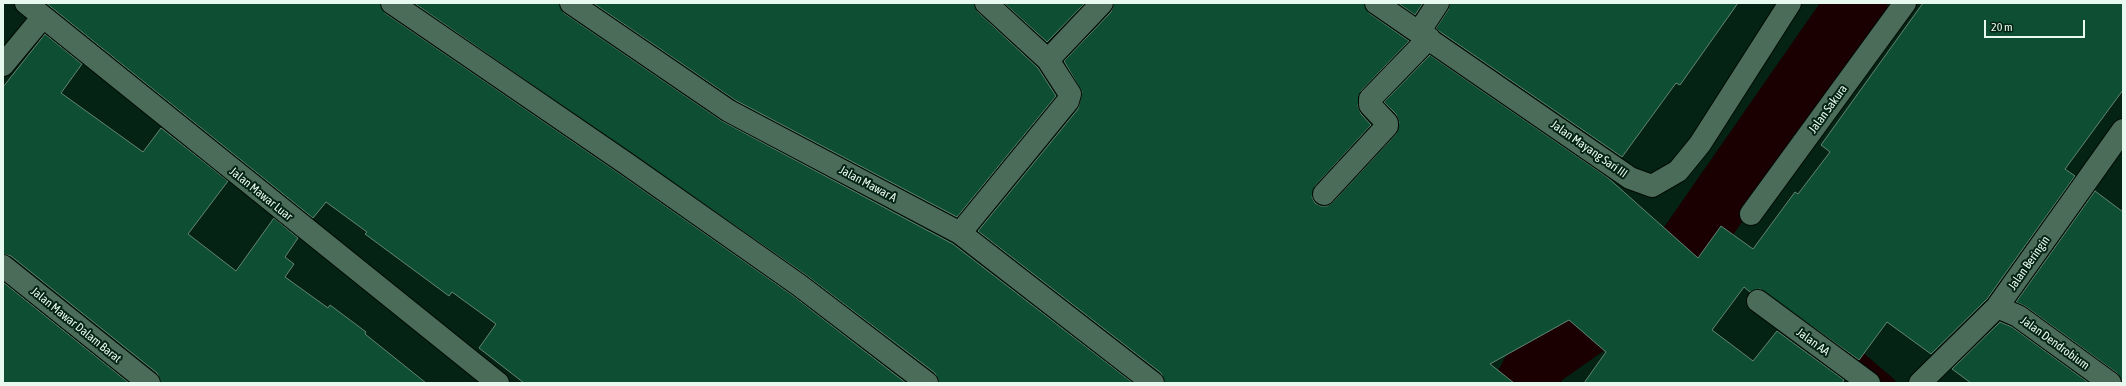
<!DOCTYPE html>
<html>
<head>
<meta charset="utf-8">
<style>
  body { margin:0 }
  #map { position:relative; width:2126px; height:386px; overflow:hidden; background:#042314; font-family:"Asap Condensed",sans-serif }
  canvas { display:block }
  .frame { position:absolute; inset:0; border:4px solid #e8faef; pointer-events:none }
  .scale { position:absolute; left:1984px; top:20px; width:101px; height:18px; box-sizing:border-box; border:2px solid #e8faef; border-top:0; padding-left:5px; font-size:12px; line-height:14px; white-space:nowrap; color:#e8faef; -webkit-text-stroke:3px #042314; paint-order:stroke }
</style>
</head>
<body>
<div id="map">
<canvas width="2126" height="386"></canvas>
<div class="frame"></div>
<div class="scale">20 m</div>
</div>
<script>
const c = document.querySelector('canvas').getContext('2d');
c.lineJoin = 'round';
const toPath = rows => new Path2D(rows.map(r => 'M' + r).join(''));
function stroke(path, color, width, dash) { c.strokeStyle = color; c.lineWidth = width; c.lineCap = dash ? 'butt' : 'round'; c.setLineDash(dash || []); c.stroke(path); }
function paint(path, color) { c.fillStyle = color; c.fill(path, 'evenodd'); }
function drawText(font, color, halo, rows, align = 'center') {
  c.font = font + ' "Asap Condensed",sans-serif'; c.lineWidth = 4; c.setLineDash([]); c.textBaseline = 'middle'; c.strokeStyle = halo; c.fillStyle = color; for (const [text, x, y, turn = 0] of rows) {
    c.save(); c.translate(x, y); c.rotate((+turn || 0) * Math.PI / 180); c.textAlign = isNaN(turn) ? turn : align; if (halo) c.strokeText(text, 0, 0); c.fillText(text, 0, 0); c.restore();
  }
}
stroke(toPath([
  [1851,349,1891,383]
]), '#1a0000', 10);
stroke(toPath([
  [1526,383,1539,359,1677,262,1857,3]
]), '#1a0000', 61);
const building = toPath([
  [46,3,380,3,385,13,620,174,792,295,906,383,524,383,479,348,496,324,452,292,449,296,365,234,367,232,326,202,313,218,46,3],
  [414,3,559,3,564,13,722,121,953,244,1133,383,939,383,935,373,806,275,414,3],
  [593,3,974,3,978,12,1038,68,1056,96,957,217,735,100,593,3],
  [1004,3,1085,3,1047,42,1004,3],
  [1114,3,1364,3,1369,13,1409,41,1361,91,1358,106,1361,114,1371,125,1315,186,1312,197,1315,203,1321,206,1327,206,1333,202,1396,134,1399,122,1396,114,1384,102,1430,55,1607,177,1698,258,1721,226,1753,249,1795,192,1798,194,1830,152,1821,145,1923,3,2123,3,2123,90,2065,169,2075,176,1987,299,1931,354,1887,322,1859,360,1760,289,1750,292,1744,287,1712,330,1753,361,1777,331,1844,380,1842,383,1584,383,1606,352,1569,320,1490,364,1514,383,1165,383,1161,373,978,231,1078,109,1082,92,1064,61,1111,12,1114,3],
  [1398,3,1423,3,1415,15,1398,3],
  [1450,3,1738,3,1680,85,1676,83,1622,157,1439,31,1436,28,1448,10,1450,3],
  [45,34,82,64,61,93,143,152,161,128,228,181,188,234,236,271,274,218,298,238,285,257,294,264,285,277,328,308,330,305,366,332,365,334,426,383,161,383,157,373,11,256,3,254,3,87,45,34],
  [2095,191,2123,212,2123,383,2117,373,2025,306,2016,302,2095,191],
  [3,282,129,383,3,383,3,282],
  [2000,322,2012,327,2089,383,1971,383,1952,369,2000,322]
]);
paint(building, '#0e4e32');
stroke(building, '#648572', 1);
const minor = toPath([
  [26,3,498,383],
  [392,3,627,164,799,285,927,383],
  [571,3,729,111,960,233,1153,383],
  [1376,3,1630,178,1652,186,1678,171,1700,144,1790,3],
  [1419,32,1438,3],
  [1048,60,1102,3],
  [3,65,42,18],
  [1324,194,1387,126,1387,123,1370,105,1370,99,1429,38],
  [1751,214,1905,3],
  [960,233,1068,101,1070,94,1048,60,986,3],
  [3,266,149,383],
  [1758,301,1869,383],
  [1997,307,2018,316,2110,383],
  [1920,383,1997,307,2123,130]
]);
stroke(minor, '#000b03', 24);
stroke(minor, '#4c6c5a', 22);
drawText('12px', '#e8faef', '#042314', [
  ["Jalan Sakura",1828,109,-54],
  ["Jalan Mayang Sari III",1589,149,35],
  ["Jalan Mawar A",868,184,28],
  ["Jalan Mawar Luar",261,194,39],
  ["Jalan Beringin",2029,263,-55],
  ["Jalan Mawar Dalam Barat",76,325,39],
  ["Jalan AA",1813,342,36],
  ["Jalan Dendrobium",2055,343,36]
]);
</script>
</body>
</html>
